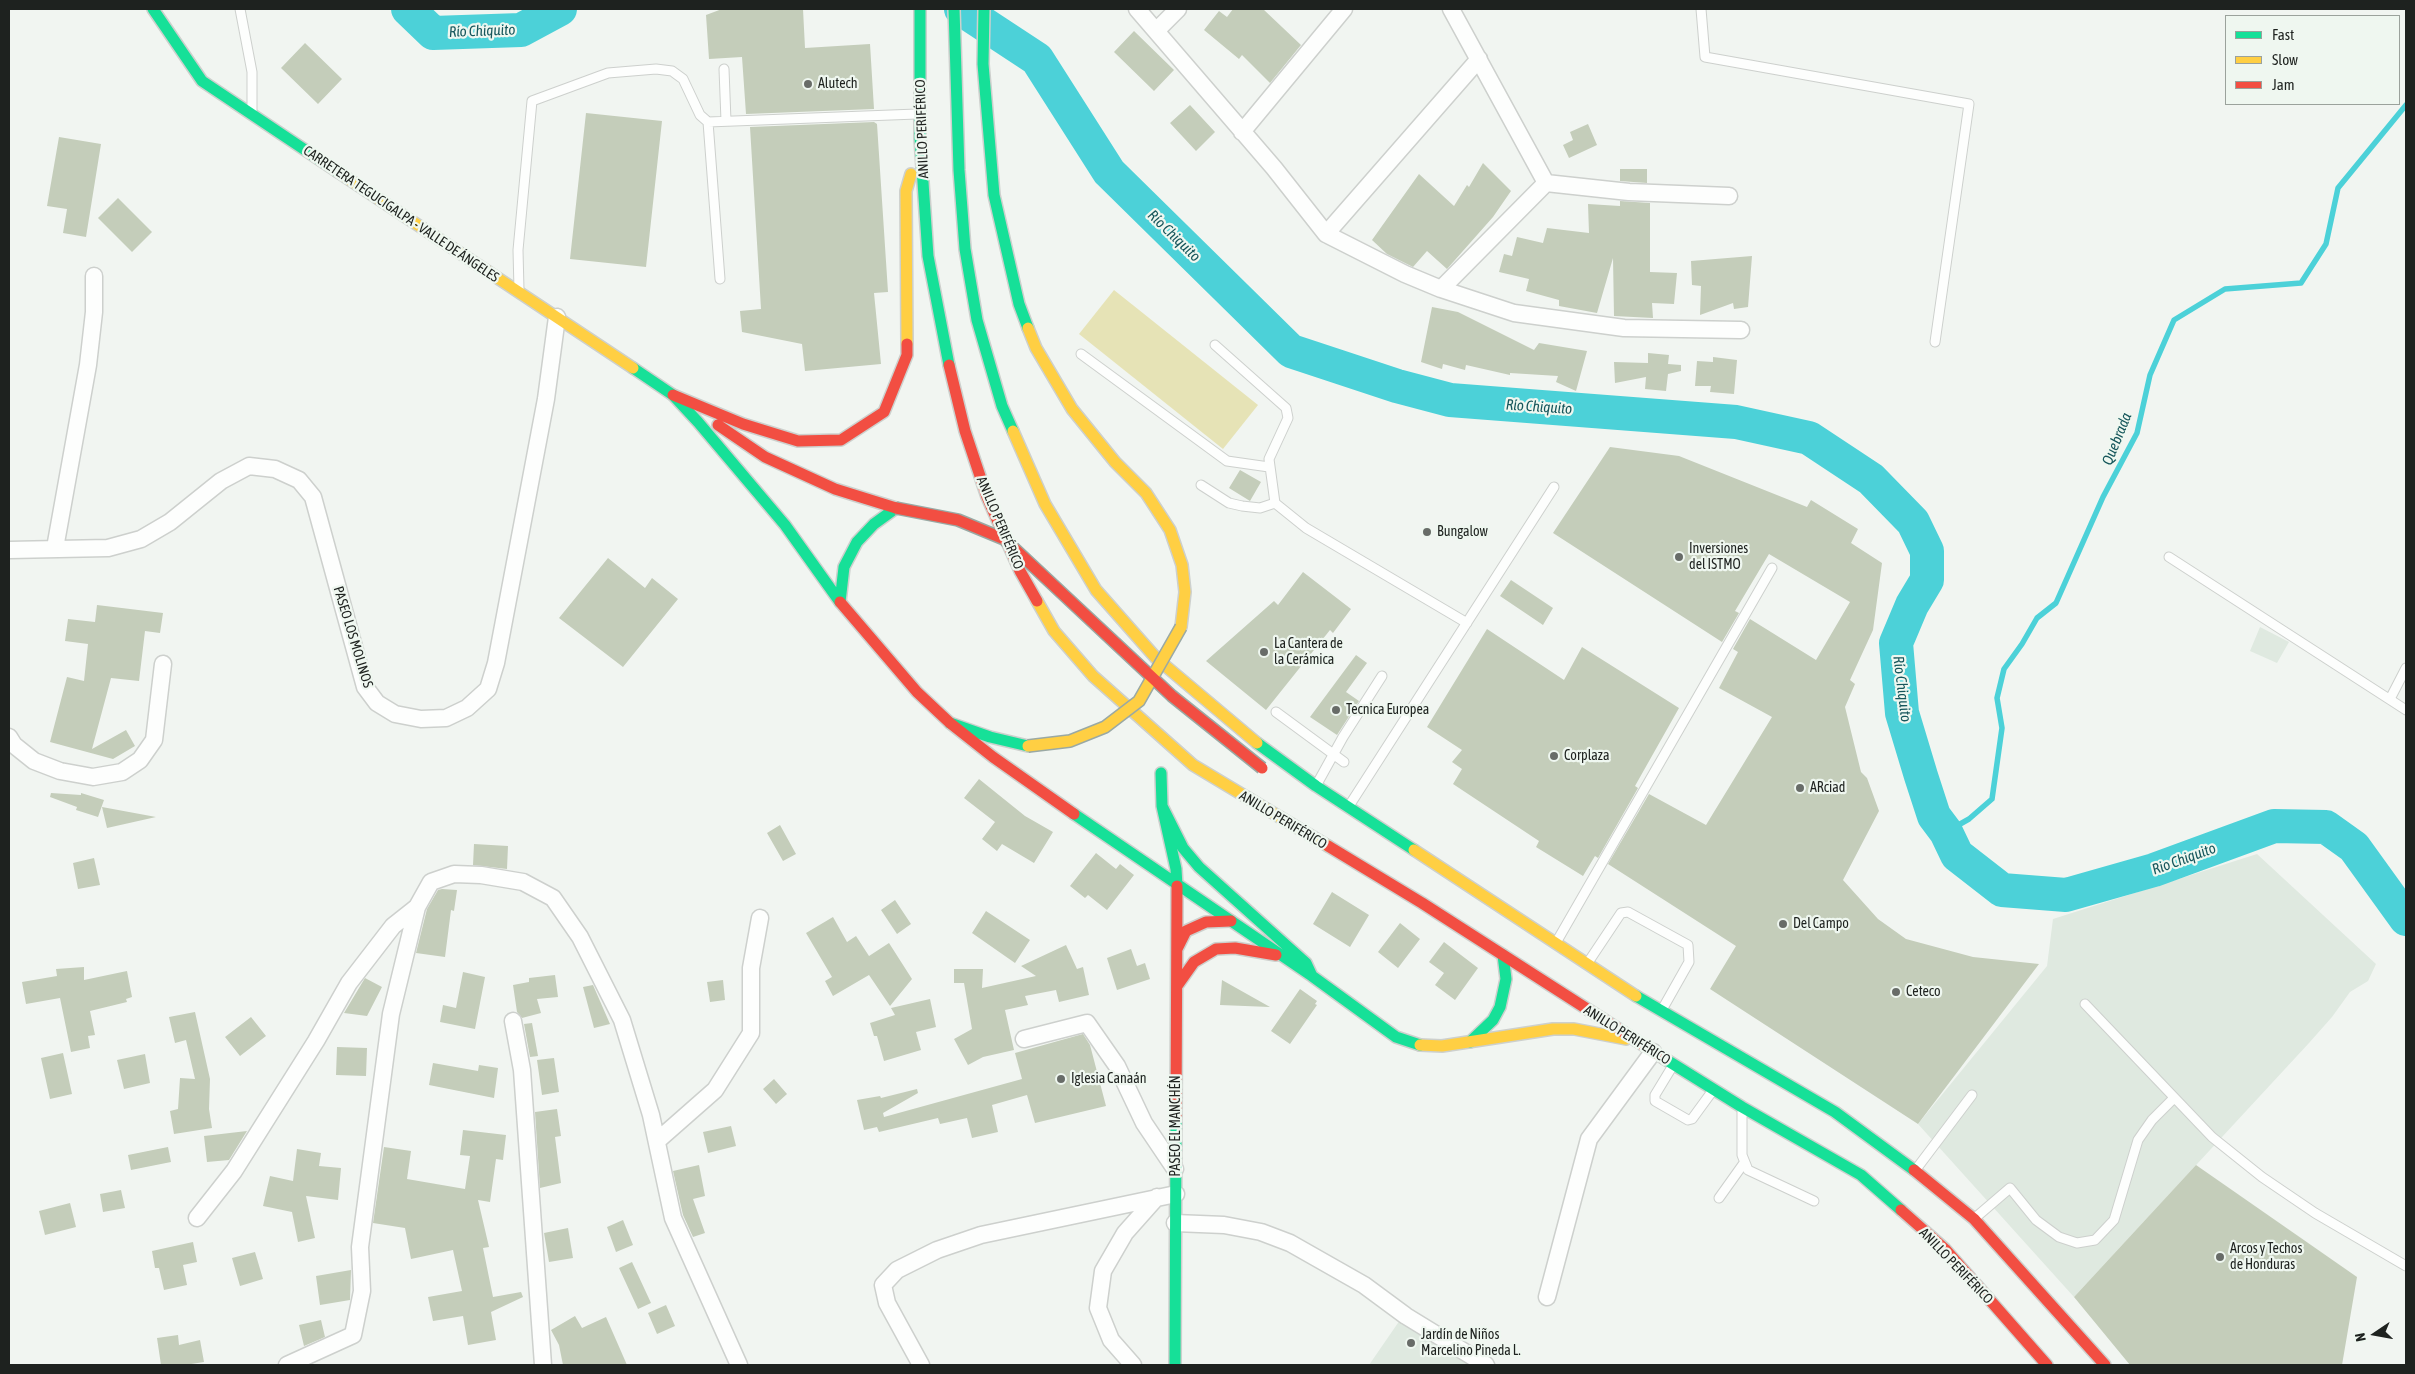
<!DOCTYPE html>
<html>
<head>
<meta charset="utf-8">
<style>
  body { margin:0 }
  #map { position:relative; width:2415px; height:1374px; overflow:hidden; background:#f1f5f1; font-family:"Asap Condensed",sans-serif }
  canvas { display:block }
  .frame { position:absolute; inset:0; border:10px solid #1e221f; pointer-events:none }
  .legend { position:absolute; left:2225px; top:15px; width:175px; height:90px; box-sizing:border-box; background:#eff7f0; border:1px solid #9ba29c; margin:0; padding:6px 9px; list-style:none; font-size:15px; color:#1e221f }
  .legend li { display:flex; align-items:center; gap:10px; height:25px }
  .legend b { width:25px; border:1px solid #9ba29c }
  .north { position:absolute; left:2350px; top:1309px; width:50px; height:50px; -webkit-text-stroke:4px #eff7f0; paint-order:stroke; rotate:258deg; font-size:14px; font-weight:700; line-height:20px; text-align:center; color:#1e221f }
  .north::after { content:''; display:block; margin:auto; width:18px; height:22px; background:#1e221f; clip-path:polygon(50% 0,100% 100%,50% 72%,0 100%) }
</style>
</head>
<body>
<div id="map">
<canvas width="2415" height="1374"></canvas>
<div class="frame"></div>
<ul class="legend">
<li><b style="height:6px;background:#16e098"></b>Fast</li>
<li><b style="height:6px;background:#ffcf43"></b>Slow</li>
<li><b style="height:6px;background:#f24e42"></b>Jam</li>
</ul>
<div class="north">N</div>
</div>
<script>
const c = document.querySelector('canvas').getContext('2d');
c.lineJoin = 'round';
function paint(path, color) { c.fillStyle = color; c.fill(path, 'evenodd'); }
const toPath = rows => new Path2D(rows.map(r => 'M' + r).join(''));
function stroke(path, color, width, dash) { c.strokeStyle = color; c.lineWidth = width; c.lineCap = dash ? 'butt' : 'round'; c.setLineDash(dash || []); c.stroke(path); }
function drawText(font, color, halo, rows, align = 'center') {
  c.font = font + ' "Asap Condensed",sans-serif'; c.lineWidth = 4.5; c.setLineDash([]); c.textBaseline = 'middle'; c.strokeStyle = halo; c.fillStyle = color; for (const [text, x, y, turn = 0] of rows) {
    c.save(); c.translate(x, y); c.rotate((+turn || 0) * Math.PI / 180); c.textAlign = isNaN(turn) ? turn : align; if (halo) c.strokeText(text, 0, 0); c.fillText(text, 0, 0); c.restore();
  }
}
paint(toPath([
  [2260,627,2289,642,2277,663,2250,651],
  [2257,854,2376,964,2368,981,2350,992,2332,1017,2309,1043,2074,1297,1918,1124,2047,966,2053,919],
  [1400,1320,1476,1365,1369,1365]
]), '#dfe9e0');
paint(toPath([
  [1114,290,1258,405,1223,449,1079,334]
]), '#e6e3b6');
stroke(toPath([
  [1946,832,1969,819,1992,799,2002,728,1997,698,2004,669,2022,644,2037,618,2056,603,2103,497,2137,433,2150,375,2174,320,2225,289,2301,283,2326,244,2338,188,2406,105]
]), '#4cd1d8', 5.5);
stroke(toPath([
  [408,9,433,33,521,30,560,9],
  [961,9,1037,59,1109,172,1291,351,1397,386,1450,400,1736,422,1809,438,1871,479,1913,522,1927,551,1927,580,1912,605,1896,643,1902,713,1921,776,1934,816,1946,832,1957,855,2002,890,2066,895,2154,870,2274,826,2326,827,2354,847,2406,919]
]), '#4cd1d8', 34);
paint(toPath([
  [722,9,803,9,805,48,870,44,874,109,746,114,742,57,709,59,706,15],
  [1233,9,1263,9,1301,45,1270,83,1242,55,1239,59,1204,30,1219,11,1227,17],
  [1134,31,1174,70,1154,91,1114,52],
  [305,43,342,79,318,104,281,68],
  [1190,105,1215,132,1196,151,1170,123],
  [586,113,662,121,646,267,570,259],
  [874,122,877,124,888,292,874,293,881,364,805,371,802,344,742,332,740,311,761,309,750,127],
  [1588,124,1597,145,1569,158,1563,145,1573,140,1570,132],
  [59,137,101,144,86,237,63,233,67,209,47,206],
  [1483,163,1511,191,1493,217,1447,269,1427,251,1413,267,1387,254,1372,240,1419,174,1454,206,1467,185,1469,187],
  [1620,169,1647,169,1647,183,1620,181],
  [118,198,152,232,132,252,98,218],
  [1620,201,1650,203,1650,272,1677,273,1674,304,1652,303,1653,318,1614,316,1613,258,1597,313,1559,306,1559,300,1526,291,1529,279,1499,272,1504,254,1512,256,1517,237,1543,243,1547,228,1589,233,1588,204,1620,206],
  [1752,256,1748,307,1734,309,1733,303,1700,315,1701,286,1692,285,1691,261],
  [1432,307,1458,312,1534,350,1539,343,1587,351,1576,391,1556,382,1558,376,1510,373,1510,375,1466,365,1465,370,1443,364,1442,369,1421,362],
  [1648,353,1669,355,1668,364,1681,365,1681,371,1668,374,1666,391,1645,389,1646,377,1615,383,1614,362,1648,363],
  [1713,357,1737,360,1734,394,1710,392,1711,386,1695,386,1697,361,1713,362],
  [1610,447,1679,456,1807,507,1811,500,1858,529,1851,543,1882,563,1873,630,1850,680,1855,684,1845,707,1861,772,1867,778,1879,811,1843,880,1878,919,1906,939,1973,957,2039,964,1918,1124,1710,989,1736,946,1608,864,1649,794,1706,825,1772,717,1719,688,1738,652,1733,649,1750,619,1816,660,1850,602,1769,554,1735,611,1739,613,1722,642,1553,533],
  [1240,470,1261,482,1250,501,1229,488],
  [608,558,645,588,652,578,678,599,623,667,559,618],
  [1303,572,1351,609,1333,633,1330,630,1266,710,1206,661,1274,601,1278,605],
  [1511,580,1553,608,1543,625,1500,596],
  [97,605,163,613,160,633,145,631,139,681,111,678,92,749,126,730,135,746,113,759,50,742,67,677,84,681,88,644,65,641,68,619,95,622],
  [1487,629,1564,680,1582,647,1679,708,1635,786,1638,788,1598,858,1595,856,1583,876,1536,847,1539,841,1453,784,1462,769,1452,762,1462,750,1427,727],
  [1356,655,1367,663,1346,692,1359,701,1337,735,1310,717],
  [979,779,1025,816,1053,832,1034,863,1002,844,997,851,982,839,995,822,964,798],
  [51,793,81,795,81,793,104,800,98,817,76,810,77,807,50,797],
  [102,807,156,817,107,828],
  [780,825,796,854,783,861,767,833],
  [474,844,508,846,507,869,473,865],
  [1096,853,1116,869,1120,864,1134,875,1107,910,1088,895,1085,898,1070,886],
  [94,858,100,885,78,889,73,863],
  [442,889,457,890,454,911,451,910,445,957,416,953,427,909,438,890],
  [1332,892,1369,915,1350,947,1313,924],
  [895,900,911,924,897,934,881,910],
  [986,911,1030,940,1015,963,972,933],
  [833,917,847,942,856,936,869,956,889,943,912,979,890,1006,869,975,833,996,825,981,832,977,806,933],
  [1400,923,1420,939,1398,968,1378,952],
  [1444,942,1478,968,1455,1000,1435,985,1444,973,1429,962],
  [1066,945,1077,969,1083,967,1089,995,1059,1002,1056,990,1025,996,1028,1005,1005,1010,1014,1050,983,1057,968,1065,954,1039,972,1029,964,983,954,983,954,969,983,969,982,988,1036,976,1021,966],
  [1131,949,1137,966,1145,963,1150,979,1117,990,1107,958],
  [84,967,84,980,127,971,132,997,126,999,127,1002,90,1011,95,1035,88,1036,90,1048,71,1052,60,998,26,1004,22,982,57,976,56,969],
  [463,972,485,977,475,1029,440,1022,443,1005,456,1008],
  [555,975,558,997,537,999,541,1013,522,1018,517,1012,513,985,529,982,529,978],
  [365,978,382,987,367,1016,344,1013],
  [723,980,725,1000,710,1002,707,982],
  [1222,980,1270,1007,1220,1005],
  [593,985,610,1024,594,1028,583,987],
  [1300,989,1317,1001,1315,1004,1317,1005,1290,1044,1271,1031],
  [930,999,936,1027,916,1032,921,1050,884,1061,877,1036,874,1036,870,1023,895,1015,891,1008],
  [195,1012,210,1079,209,1109,212,1128,174,1134,170,1111,178,1109,180,1078,195,1079,186,1040,175,1043,169,1017],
  [251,1017,266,1036,240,1056,225,1037],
  [532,1023,538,1056,530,1057,524,1024],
  [1083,1034,1090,1045,1106,1106,1035,1123,1027,1095,992,1105,998,1132,972,1138,967,1118,940,1124,938,1118,879,1132,877,1127,864,1130,857,1100,880,1096,881,1098,917,1089,918,1093,883,1113,884,1117,1022,1079,1015,1053],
  [337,1047,367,1048,366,1076,336,1075],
  [63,1053,72,1094,50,1099,41,1058],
  [145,1054,150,1083,124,1089,117,1060],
  [554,1058,559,1092,542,1095,537,1060],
  [433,1063,478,1071,479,1065,498,1068,494,1098,429,1085],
  [774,1079,787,1094,776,1104,763,1089],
  [557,1109,561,1136,555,1137,561,1183,540,1188,535,1112],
  [731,1126,736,1146,708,1153,703,1132],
  [463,1130,506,1135,503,1160,496,1159,490,1202,478,1200,489,1247,483,1248,493,1297,521,1292,523,1297,491,1312,496,1340,468,1345,463,1316,433,1321,428,1297,462,1291,453,1250,411,1259,405,1228,373,1223,384,1147,411,1151,407,1179,465,1189,470,1156,460,1155],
  [247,1131,229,1160,207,1162,204,1136],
  [168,1147,171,1162,131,1170,128,1155],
  [297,1149,321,1153,319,1166,341,1168,338,1200,306,1196,315,1238,298,1242,292,1212,263,1206,270,1176,293,1181],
  [699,1165,705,1196,693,1199,705,1233,693,1237,683,1215,673,1171],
  [2196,1165,2357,1277,2342,1365,2130,1365,2074,1297],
  [121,1190,125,1208,103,1212,100,1194],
  [70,1203,76,1227,45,1235,39,1211],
  [623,1220,633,1245,616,1252,607,1227],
  [568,1228,573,1258,549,1262,544,1233],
  [193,1242,197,1262,183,1265,187,1285,164,1290,159,1268,155,1268,152,1251],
  [255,1252,263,1279,240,1286,232,1258],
  [632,1262,651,1303,638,1309,619,1268],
  [351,1270,350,1300,320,1305,316,1276],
  [666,1305,675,1326,657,1334,648,1313],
  [575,1316,582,1328,606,1317,627,1365,563,1365,559,1345,551,1330],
  [321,1320,325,1337,304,1346,299,1325],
  [178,1335,179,1345,200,1340,204,1362,185,1365,161,1365,157,1338]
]), '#c4cdba');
const lane = toPath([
  [240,9,252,72,252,110],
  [1701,9,1705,57,1969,104,1935,342],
  [724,69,726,121],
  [708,122,720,279],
  [519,290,518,250,532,101,608,73,656,69,672,71,683,79,700,115,708,122,917,114],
  [1215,345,1286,408,1288,418,1269,459,1275,503],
  [1081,354,1227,461,1269,467],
  [1201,485,1229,503,1242,506,1260,508,1275,503,1306,528,1467,623],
  [2169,557,2406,710],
  [2390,699,2406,668],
  [1276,712,1344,762],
  [1317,784,1343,737,1382,676],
  [1349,806,1554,487],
  [1557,941,1772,568],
  [1589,961,1621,913,1628,912,1688,945,1689,962,1663,1008],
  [2085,1004,2212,1137,2262,1177,2315,1213,2406,1266],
  [1672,1067,1655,1095,1655,1101,1688,1120,1692,1119,1711,1093],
  [1742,1112,1742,1155,1748,1170,1814,1201],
  [1917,1168,1972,1095],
  [1719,1198,1744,1163],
  [1975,1218,2010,1188,2036,1220,2059,1237,2077,1243,2095,1240,2114,1220,2138,1140,2152,1120,2174,1098]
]);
const street = toPath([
  [1137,9,1274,168,1326,234,1405,274,1441,289,1514,313,1624,328,1741,330],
  [1451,9,1546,183,1629,192,1729,196],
  [1156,31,1178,9],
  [1242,132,1344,9],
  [1326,234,1479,59],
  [1441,289,1546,183],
  [55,548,88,365,94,312,94,276],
  [9,550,108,548,141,539,170,522,221,481,249,466,275,469,299,480,313,497,365,687,377,703,395,714,421,719,446,718,467,708,488,689,496,663,546,399,557,317],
  [9,737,14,745,34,761,60,771,93,777,122,772,140,760,154,740,163,664],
  [513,1021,522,1070,543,1365],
  [1024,1039,1087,1023,1117,1066,1144,1123,1175,1169],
  [657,1141,715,1090,751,1033,751,968,760,918],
  [197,1218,234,1171,316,1041,349,983,393,926,417,907],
  [1175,1223,1224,1225,1261,1232,1290,1243,1364,1285,1406,1316,1486,1365],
  [1547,1297,1589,1139,1653,1052],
  [287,1365,353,1335,362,1291,360,1247,391,1014,417,907,431,882,454,874,481,875,523,882,553,898,580,937,622,1020,651,1115,673,1218,739,1365],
  [921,1365,887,1303,883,1285,897,1270,937,1250,981,1235,1176,1194],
  [1133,1365,1111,1340,1098,1308,1103,1271,1125,1233,1157,1197]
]);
const fast = toPath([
  [153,9,202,81,338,172],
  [920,9,920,138,928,256,949,365],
  [954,9,959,170,965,249,977,320,1002,406,1013,431],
  [984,9,983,64,994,195,1019,304,1028,328],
  [633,368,673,395,698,422,785,525,840,602],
  [840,602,844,567,857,542,874,524,896,508],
  [950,723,990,737,1028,746],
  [1257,743,1316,786,1414,850],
  [1161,773,1162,806,1176,869,1177,886],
  [1162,806,1183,848,1199,867,1306,963,1312,976],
  [1074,814,1312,976,1396,1037,1420,1045],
  [1636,996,1835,1112,1914,1170],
  [1470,1042,1493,1020,1500,1007,1506,979,1503,955],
  [1665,1059,1742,1107,1861,1175,1901,1210],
  [1175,1365,1176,1118]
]);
const slow = toPath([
  [338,172,633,368],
  [1028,328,1036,348,1072,409,1115,462,1146,493,1170,530,1182,565,1185,592,1181,627],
  [907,344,906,191,911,174],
  [1013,431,1045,504,1096,590,1156,658,1257,743],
  [1037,601,1054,631,1093,676,1193,765,1328,846],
  [1414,850,1636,996],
  [1420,1045,1442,1046,1553,1029,1574,1029,1626,1039]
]);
const jam = toPath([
  [949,365,965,431,987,497,1020,571,1037,601],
  [673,395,743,424,798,441,841,440,884,412,907,355,907,344],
  [718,425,765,457,835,489,896,508],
  [840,602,917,692,950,723,993,757,1074,814],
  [1328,846,1422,903,1665,1059],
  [1177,949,1186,931,1206,922,1231,921],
  [1177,986,1194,962,1216,949,1235,948,1276,955],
  [1176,1118,1177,886],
  [1914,1170,1974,1219,2105,1365],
  [1901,1210,1945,1249,2047,1365]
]);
stroke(lane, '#cdd0cd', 11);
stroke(street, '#cdd0cd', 19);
stroke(fast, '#cdd0cd', 14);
stroke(slow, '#cdd0cd', 14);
stroke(jam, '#cdd0cd', 14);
stroke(lane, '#fdfefd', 9);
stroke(street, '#fdfefd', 16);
stroke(fast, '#16e098', 11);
stroke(slow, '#ffcf43', 11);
stroke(jam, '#f24e42', 11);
const slowBridge = toPath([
  [1028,746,1070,741,1105,727,1139,701,1181,627]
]);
const jamBridge = toPath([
  [896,508,958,520,1004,539,1172,696,1262,768]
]);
stroke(slowBridge, '#9aa9a4', 14, []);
stroke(jamBridge, '#9aa9a4', 14, []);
stroke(slowBridge, '#ffcf43', 11);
stroke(jamBridge, '#f24e42', 11);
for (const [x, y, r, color] of [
  [808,84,5,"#686c68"],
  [1427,532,5,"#686c68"],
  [1679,557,5,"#686c68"],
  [1264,652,5,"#686c68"],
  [1336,710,5,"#686c68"],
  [1554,756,5,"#686c68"],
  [1800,788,5,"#686c68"],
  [1783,924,5,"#686c68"],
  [1896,992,5,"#686c68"],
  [1061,1079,5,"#686c68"],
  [2220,1257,5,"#686c68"],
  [1411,1343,5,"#686c68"]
]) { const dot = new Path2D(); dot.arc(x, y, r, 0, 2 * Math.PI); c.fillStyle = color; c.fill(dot); stroke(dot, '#eff7f0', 2); }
drawText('14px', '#1e221f', '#eff7f0', [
  ["Alutech",818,84],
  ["Bungalow",1437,532],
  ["Inversiones",1689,549],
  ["del ISTMO",1689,565],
  ["La Cantera de",1274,644],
  ["la Cerámica",1274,660],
  ["Tecnica Europea",1346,710],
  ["Corplaza",1564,756],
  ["ARciad",1810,788],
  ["Del Campo",1793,924],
  ["Ceteco",1906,992],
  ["Iglesia Canaán",1071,1079],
  ["Arcos y Techos",2230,1249],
  ["de Honduras",2230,1265],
  ["Jardín de Niños",1421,1335],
  ["Marcelino Pineda L.",1421,1351]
], 'left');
drawText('14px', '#1e221f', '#eff7f0', [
  ["ANILLO PERIFÉRICO",922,129,-92],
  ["CARRETERA TEGUCIGALPA - VALLE DE ÁNGELES",401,214,34],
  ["ANILLO PERIFÉRICO",1000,523,67],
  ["PASEO LOS MOLINOS",353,637,73],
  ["ANILLO PERIFÉRICO",1283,820,31],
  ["ANILLO PERIFÉRICO",1627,1035,32],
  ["PASEO EL MANCHÉN",1176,1126,-90],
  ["ANILLO PERIFÉRICO",1956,1266,46]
]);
drawText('italic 15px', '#16565b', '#eff7f0', [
  ["Río Chiquito",482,31,-2],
  ["Río Chiquito",1174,236,44],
  ["Río Chiquito",1539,407,4],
  ["Quebrada",2117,439,-68],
  ["Río Chiquito",1902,689,83],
  ["Rio Chiquito",2184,859,-20]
]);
</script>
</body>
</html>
